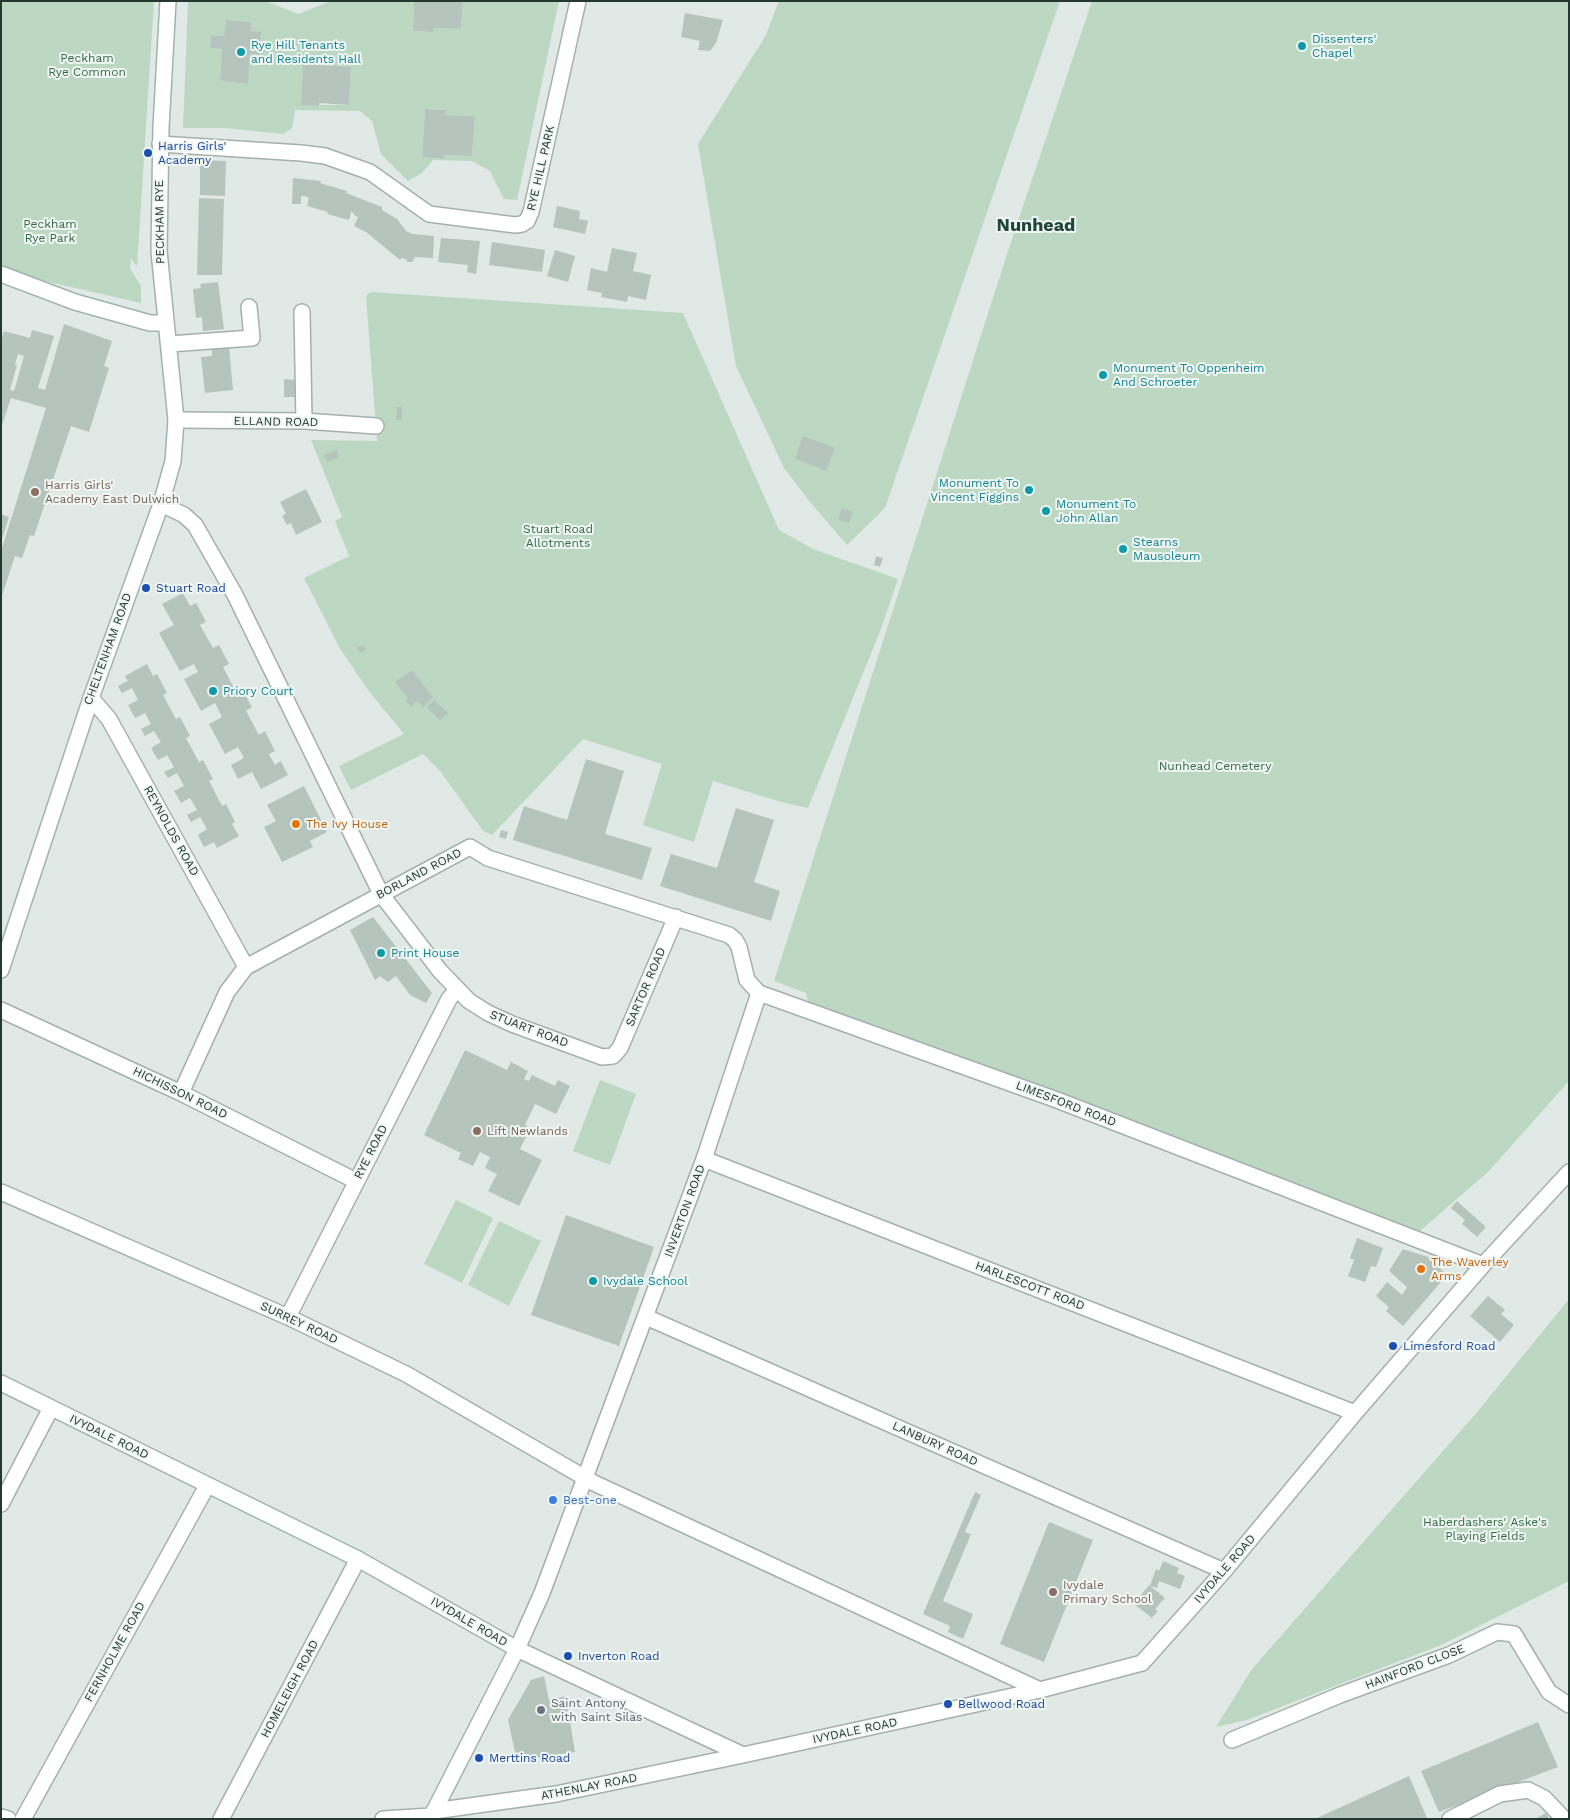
<!DOCTYPE html>
<html>
<head>
<meta charset="utf-8">
<style>
  body { margin:0 }
  #map { position:relative; width:1570px; height:1820px; overflow:hidden; background:#e0e9e5; font-family:"Work Sans",sans-serif }
  canvas { display:block }
  .frame { position:absolute; inset:0; border:2px solid #233831; pointer-events:none }
</style>
</head>
<body>
<div id="map">
<canvas width="1570" height="1820"></canvas>
<div class="frame"></div>
</div>
<script>
const c = document.querySelector('canvas').getContext('2d');
c.lineJoin = 'round';
function paint(path, color) { c.fillStyle = color; c.fill(path, 'evenodd'); }
const toPath = rows => new Path2D(rows.map(r => 'M' + r).join(''));
function stroke(path, color, width, dash) { c.strokeStyle = color; c.lineWidth = width; c.lineCap = dash ? 'butt' : 'round'; c.setLineDash(dash || []); c.stroke(path); }
function drawText(font, color, halo, rows, align = 'center') {
  c.font = font + ' "Work Sans",sans-serif'; c.lineWidth = 4; c.setLineDash([]); c.textBaseline = 'middle'; c.strokeStyle = halo; c.fillStyle = color; for (const [text, x, y, turn = 0] of rows) {
    c.save(); c.translate(x, y); c.rotate((+turn || 0) * Math.PI / 180); c.textAlign = isNaN(turn) ? turn : align; if (halo) c.strokeText(text, 0, 0); c.fillText(text, 0, 0); c.restore();
  }
}
paint(toPath([
  [1,1,154,1,137,267,131,258,130,268,141,286,141,303,1,271],
  [188,1,266,1,298,14,331,1,414,1,413,31,432,32,433,28,461,29,463,1,559,1,517,200,504,199,490,171,472,161,433,160,422,173,408,181,381,154,372,121,360,111,295,110,292,128,283,134,225,128,183,128],
  [226,20,251,22,251,31,259,55,250,54,247,84,220,81,222,49,210,48,211,35,224,36],
  [303,59,322,61,321,65,351,67,349,105,301,105],
  [425,109,445,110,445,115,475,116,472,156,444,155,444,159,422,157],
  [779,1,1060,1,885,508,847,545,810,502,784,468,736,366,698,144,766,35],
  [1092,1,1569,1,1569,1081,1489,1171,1413,1237,810,1011,806,993,774,981,1009,248],
  [371,292,683,313,779,530,813,549,898,579,881,629,808,808,781,802,713,781,694,842,643,825,662,764,583,739,492,835,483,831,441,772,423,754,351,790,339,766,404,734,368,690,339,647,304,578,349,556,335,521,342,517,311,440,377,441,366,296],
  [600,1080,636,1094,610,1165,573,1151],
  [456,1200,493,1218,462,1283,424,1264],
  [499,1221,541,1241,509,1306,468,1285],
  [1569,1299,1569,1581,1441,1645,1247,1720,1216,1727,1252,1669,1478,1411]
]), '#bcd8c2');
paint(toPath([
  [414,1,463,1,461,29,433,28,433,32,413,31],
  [685,13,723,20,716,43,710,51,698,50,700,41,681,37],
  [226,20,251,22,251,31,261,32,259,55,250,54,248,84,220,81,222,49,210,48,211,35,224,36],
  [303,59,322,60,321,65,351,67,349,105,319,103,319,106,301,105],
  [425,109,446,110,445,115,475,116,472,156,444,155,444,159,422,157],
  [200,160,226,161,225,196,200,195],
  [293,178,321,181,320,183,347,191,346,193,382,207,382,210,397,219,406,231,412,234,434,236,433,258,415,257,412,262,407,262,407,260,402,258,400,260,366,232,354,226,358,217,354,215,354,213,351,212,349,220,327,214,328,212,307,206,309,198,305,196,301,196,301,204,292,204],
  [199,198,224,199,222,275,197,275],
  [557,206,580,211,579,219,588,221,585,234,553,227],
  [441,238,480,241,476,274,467,272,468,265,438,262],
  [492,242,545,250,542,272,489,265],
  [612,248,637,253,633,271,651,275,646,300,628,296,627,302,601,297,602,293,587,290,591,268,607,272],
  [555,250,575,256,568,282,547,276],
  [218,282,224,329,203,331,202,317,196,318,193,289,201,288,200,284],
  [64,324,112,341,104,366,109,368,89,432,71,426,34,536,30,535,22,558,15,556,1,599,1,551,46,408,11,398,1,428,1,341,4,331,30,338,32,330,54,336,38,388,45,390],
  [18,354,24,356,14,391,10,390,17,365,15,364],
  [229,347,233,390,205,393,201,357,212,356,212,349],
  [284,379,296,380,296,397,284,397],
  [397,407,402,407,402,420,396,420],
  [803,436,835,448,826,471,795,459],
  [337,450,339,458,327,462,324,455],
  [306,489,322,522,296,535,291,523,287,525,282,516,286,514,280,502],
  [842,508,853,512,849,523,838,520],
  [1,514,9,517,2,539,1,539],
  [876,556,883,558,880,567,874,565],
  [183,593,190,606,196,603,206,622,200,625,213,648,219,645,229,664,223,667,236,692,242,689,252,707,246,711,259,735,265,731,275,751,269,754,275,765,281,761,288,775,261,789,252,772,238,779,231,765,244,758,238,747,225,754,209,724,222,717,215,703,201,711,184,679,198,672,194,664,180,671,159,633,174,625,162,604],
  [363,645,366,650,360,653,357,648],
  [147,664,153,676,157,674,167,693,163,695,176,719,180,717,190,736,186,738,199,762,203,760,213,779,209,781,222,806,226,804,235,822,232,824,239,836,217,848,214,842,204,847,198,835,207,829,200,817,191,822,187,815,197,810,190,798,181,803,174,791,184,786,177,773,168,778,164,772,174,767,167,755,158,760,151,748,161,742,154,731,145,736,141,729,151,724,145,713,135,718,128,705,138,700,132,688,122,693,118,686,128,681,125,676],
  [412,670,433,697,423,707,417,701,411,707,405,700,408,698,395,682],
  [434,700,448,713,440,721,427,707],
  [586,759,624,771,605,834,652,848,642,880,513,840,524,806,567,820],
  [304,786,327,832,310,841,313,847,282,862,264,827,276,821,267,805],
  [736,808,774,820,754,882,780,891,771,921,660,886,671,854,717,868],
  [501,830,508,832,506,839,499,837],
  [373,917,432,993,426,1003,410,995,396,976,388,982,380,976,375,980,350,930],
  [465,1050,507,1070,511,1062,528,1071,524,1079,529,1081,532,1075,555,1086,558,1080,570,1086,556,1114,535,1104,525,1125,530,1128,520,1149,542,1160,519,1206,488,1191,497,1174,485,1168,490,1157,480,1152,473,1166,458,1159,461,1153,424,1135],
  [1457,1201,1486,1227,1477,1237,1462,1224,1465,1220,1451,1208],
  [566,1215,654,1247,619,1346,531,1315],
  [1357,1238,1383,1248,1376,1267,1371,1266,1365,1282,1348,1276,1354,1260,1350,1258],
  [1403,1249,1428,1257,1447,1275,1403,1326,1386,1311,1389,1307,1376,1296,1387,1282,1402,1295,1407,1287,1389,1271],
  [1488,1296,1505,1310,1501,1314,1514,1325,1500,1342,1470,1316],
  [975,1492,981,1495,965,1532,971,1534,943,1601,973,1614,963,1639,948,1632,950,1626,923,1614],
  [1049,1522,1093,1540,1044,1662,1000,1644],
  [1163,1561,1179,1568,1177,1573,1185,1576,1180,1589,1159,1581,1157,1588,1150,1586,1156,1569,1159,1571],
  [1149,1585,1165,1598,1155,1609,1158,1611,1152,1618,1134,1604],
  [544,1676,549,1700,566,1696,575,1752,517,1761,508,1720,531,1680],
  [1538,1722,1558,1767,1439,1812,1421,1771],
  [1409,1776,1427,1818,1315,1819,1385,1787],
  [1546,1813,1549,1819,1535,1819]
]), '#b6c4be');
const street = toPath([
  [160,144,301,153,325,156,370,172,429,214,515,225,522,224,527,221,531,212,578,1],
  [302,312,304,421],
  [169,344,252,338,249,307],
  [176,420,304,421,376,426],
  [161,504,184,515,195,525,235,595,381,894,440,971,469,1001,488,1013,512,1024,602,1057,613,1056,620,1048,676,917],
  [91,698,109,719,246,967],
  [1,1010,181,1093,356,1181],
  [181,1093,227,992,246,967,470,847,488,858,729,935,735,940,739,947,747,980,759,993,1057,1100,1483,1265],
  [704,1159,1355,1413],
  [1,1192,288,1317,406,1374,594,1483,1040,1690],
  [288,1317,449,999,457,989],
  [646,1317,1224,1571],
  [1,1504,51,1408],
  [1232,1740,1340,1695,1449,1655,1497,1632,1514,1634,1549,1692,1569,1705],
  [743,1755,517,1649,542,1593,704,1159,759,993],
  [434,1811,556,1794,743,1755,1040,1690,1142,1663,1224,1571,1355,1413,1483,1265,1569,1172],
  [1,1817,8,1819],
  [23,1819,207,1486],
  [221,1819,358,1559],
  [383,1819,431,1816],
  [1450,1819,1500,1794,1528,1790,1544,1798,1564,1819]
]);
const secondary = toPath([
  [1,274,75,302,150,323,166,323],
  [1,970,91,698,161,504,173,461,176,420,159,251,161,127,168,1],
  [1,1383,358,1559,517,1649,430,1819]
]);
stroke(street, '#a4b0ab', 18);
stroke(secondary, '#a1b4ac', 18);
stroke(street, '#fff', 15);
stroke(secondary, '#fff', 15);
for (const [x, y, r, color] of [
  [1302,46,5,"#0f9aa8"],
  [241,52,5,"#0f9aa8"],
  [148,153,5,"#1a4fb4"],
  [1103,375,5,"#0f9aa8"],
  [1029,490,5,"#0f9aa8"],
  [35,492,5,"#8d6e63"],
  [1046,511,5,"#0f9aa8"],
  [1123,549,5,"#0f9aa8"],
  [146,588,5,"#1a4fb4"],
  [213,691,5,"#0f9aa8"],
  [296,824,5,"#e8710a"],
  [381,953,5,"#0f9aa8"],
  [477,1131,5,"#8d6e63"],
  [1421,1269,5,"#e8710a"],
  [593,1281,5,"#0f9aa8"],
  [1393,1346,5,"#1a4fb4"],
  [553,1500,5,"#3f7fe0"],
  [1053,1592,5,"#8d6e63"],
  [568,1656,5,"#1a4fb4"],
  [948,1704,5,"#1a4fb4"],
  [541,1710,5,"#6b7280"],
  [479,1758,5,"#1a4fb4"]
]) { const dot = new Path2D(); dot.arc(x, y, r, 0, 2 * Math.PI); c.fillStyle = color; c.fill(dot); stroke(dot, '#f0f6f3', 2); }
drawText('12px', '#0d838f', '#f0f6f3', [
  ["Dissenters'",1312,39],
  ["Chapel",1312,53],
  ["Rye Hill Tenants",251,45],
  ["and Residents Hall",251,59],
  ["Monument To Oppenheim",1113,368],
  ["And Schroeter",1113,382],
  ["Monument To",1019,483,"right"],
  ["Vincent Figgins",1019,497,"right"],
  ["Monument To",1056,504],
  ["John Allan",1056,518],
  ["Stearns",1133,542],
  ["Mausoleum",1133,556],
  ["Priory Court",223,691],
  ["Print House",391,953],
  ["Ivydale School",603,1281]
], 'left');
drawText('12px', '#326946', '#f0f6f3', [
  ["Peckham",87,58],
  ["Rye Common",87,72],
  ["Peckham",50,224],
  ["Rye Park",50,238],
  ["Stuart Road",558,529],
  ["Allotments",558,543],
  ["Nunhead Cemetery",1215,766],
  ["Haberdashers' Aske's",1485,1522],
  ["Playing Fields",1485,1536]
]);
drawText('12px', '#164399', '#f0f6f3', [
  ["Harris Girls'",158,146],
  ["Academy",158,160],
  ["Stuart Road",156,588],
  ["Limesford Road",1403,1346],
  ["Inverton Road",578,1656],
  ["Bellwood Road",958,1704],
  ["Merttins Road",489,1758]
], 'left');
drawText('12px', '#233831', '#f0f6f3', [
  ["RYE HILL PARK",541,168,-77],
  ["PECKHAM RYE",160,222,-91],
  ["ELLAND ROAD",276,422,1],
  ["CHELTENHAM ROAD",108,649,-70],
  ["REYNOLDS ROAD",171,831,61],
  ["BORLAND ROAD",419,874,-28],
  ["SARTOR ROAD",646,987,-67],
  ["STUART ROAD",529,1029,21],
  ["HICHISSON ROAD",180,1093,26],
  ["LIMESFORD ROAD",1066,1104,21],
  ["RYE ROAD",371,1152,-63],
  ["INVERTON ROAD",685,1211,-70],
  ["HARLESCOTT ROAD",1030,1286,21],
  ["SURREY ROAD",299,1323,25],
  ["IVYDALE ROAD",109,1437,26],
  ["LANBURY ROAD",935,1444,24],
  ["IVYDALE ROAD",1225,1569,-49],
  ["IVYDALE ROAD",469,1622,30],
  ["FERNHOLME ROAD",115,1652,-61],
  ["HAINFORD CLOSE",1415,1667,-21],
  ["HOMELEIGH ROAD",290,1689,-62],
  ["IVYDALE ROAD",855,1731,-12],
  ["ATHENLAY ROAD",589,1787,-11]
]);
drawText('12px', '#785e54', '#f0f6f3', [
  ["Harris Girls'",45,485],
  ["Academy East Dulwich",45,499],
  ["Lift Newlands",487,1131],
  ["Ivydale",1063,1585],
  ["Primary School",1063,1599]
], 'left');
drawText('12px', '#c56008', '#f0f6f3', [
  ["The Ivy House",306,824],
  ["The Waverley",1431,1262],
  ["Arms",1431,1276]
], 'left');
drawText('12px', '#366cbe', '#f0f6f3', [
  ["Best-one",563,1500]
], 'left');
drawText('12px', '#5b616d', '#f0f6f3', [
  ["Saint Antony",551,1703],
  ["with Saint Silas",551,1717]
], 'left');
drawText('bold 18px', '#21473d', '#f0f6f3', [
  ["Nunhead",1036,226]
]);
</script>
</body>
</html>
